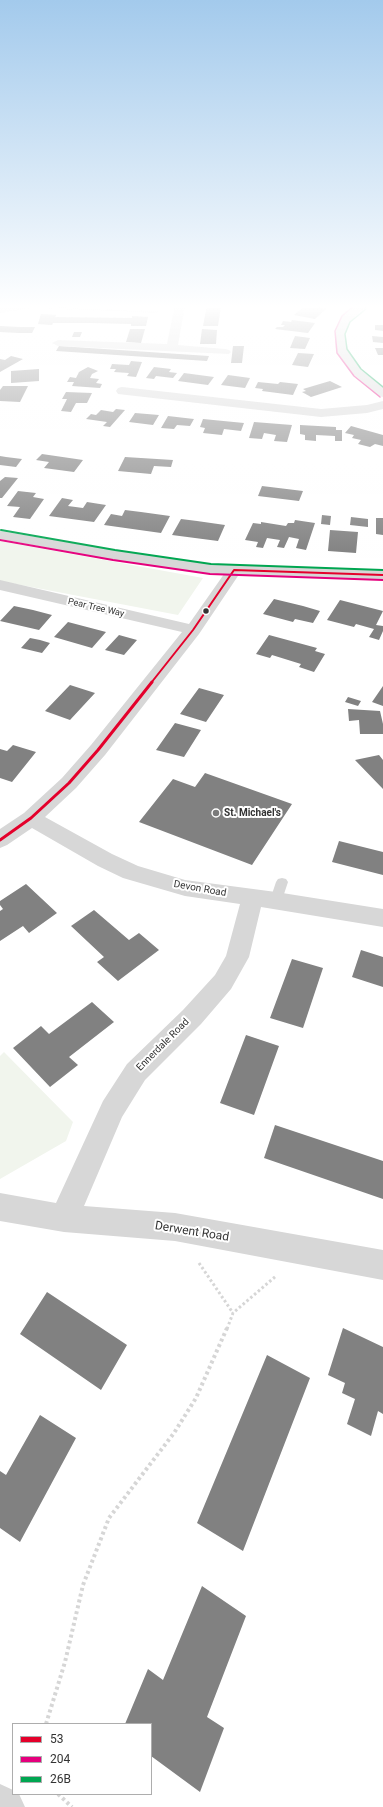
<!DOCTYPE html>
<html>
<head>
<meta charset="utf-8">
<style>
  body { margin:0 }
  #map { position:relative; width:383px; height:1807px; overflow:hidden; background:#fff; font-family:Roboto,sans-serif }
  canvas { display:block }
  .legend { position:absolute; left:12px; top:1723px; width:140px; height:72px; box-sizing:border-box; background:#fff; border:1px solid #adadad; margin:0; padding:5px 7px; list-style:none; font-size:12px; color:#333 }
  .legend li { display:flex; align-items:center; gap:8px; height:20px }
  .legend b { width:20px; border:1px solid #adadad }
</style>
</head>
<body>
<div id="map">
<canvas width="383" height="1807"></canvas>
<ul class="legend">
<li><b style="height:5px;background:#e4002b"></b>53</li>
<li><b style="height:5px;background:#e5007d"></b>204</li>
<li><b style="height:5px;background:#00a651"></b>26B</li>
</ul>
</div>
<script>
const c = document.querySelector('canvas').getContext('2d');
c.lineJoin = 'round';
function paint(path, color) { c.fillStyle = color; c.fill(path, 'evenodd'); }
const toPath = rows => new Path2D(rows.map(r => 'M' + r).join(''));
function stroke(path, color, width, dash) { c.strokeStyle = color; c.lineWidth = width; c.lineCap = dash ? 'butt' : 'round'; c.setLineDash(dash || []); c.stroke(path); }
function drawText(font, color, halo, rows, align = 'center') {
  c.font = font + ' Roboto,sans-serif'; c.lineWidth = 4; c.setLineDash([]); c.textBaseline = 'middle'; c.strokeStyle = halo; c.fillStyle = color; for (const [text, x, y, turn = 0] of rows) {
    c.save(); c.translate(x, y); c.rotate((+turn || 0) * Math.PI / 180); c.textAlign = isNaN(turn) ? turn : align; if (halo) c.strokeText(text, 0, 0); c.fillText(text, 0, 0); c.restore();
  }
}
paint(toPath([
  [0,541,203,578,178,615,0,581],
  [4,1052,73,1122,66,1141,0,1179,0,1056]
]), '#f1f5ed');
paint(toPath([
  [207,305,221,305,218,326,203,326],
  [306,305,326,309,315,319,294,315],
  [41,314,56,315,55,317,132,318,132,316,148,317,146,326,131,326,131,324,92,323,53,323,52,325,38,324],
  [292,320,315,323,308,333,275,329,277,327,283,327,285,325,281,325,283,321,291,322],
  [375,325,383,325,383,331,375,330],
  [0,326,21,327,35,327,32,333,19,333,0,332],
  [130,329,145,329,141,343,126,342],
  [202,329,217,330,216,344,200,344],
  [74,332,82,332,80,337,72,337],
  [295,336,310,338,305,349,290,348],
  [372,336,383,337,383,343,373,342],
  [59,346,209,356,207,361,56,351],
  [233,346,244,346,242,363,231,363],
  [375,348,383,348,383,355,378,355],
  [298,353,314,354,308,367,292,365],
  [11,356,23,359,0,372,0,359,5,360],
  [131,361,142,362,136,377,127,376,129,373,114,372,116,369,110,369,112,364,129,365],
  [88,367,98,371,92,374,90,378,99,379,96,383,102,384,100,388,72,386,74,382,67,382,70,377,76,378,79,372],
  [154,367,171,369,169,372,177,373,173,378,156,376,154,379,146,378],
  [39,369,39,381,11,383,11,371],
  [184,373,214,377,208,385,178,381],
  [228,375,250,378,245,388,221,385],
  [330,381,342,387,311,397,302,392,306,391,303,389],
  [258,382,278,384,280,382,298,384,293,395,262,391,263,389,255,388],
  [3,386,28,386,20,402,0,401,0,390],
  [66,392,92,393,87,403,76,403,71,412,61,411,67,399,62,399],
  [116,409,125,410,110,427,103,426,107,422,86,419,91,414,96,415,101,410,113,412],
  [135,413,159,415,153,425,129,422],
  [168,416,194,419,190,426,177,425,174,429,161,428],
  [203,419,244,423,241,431,224,429,222,435,203,433,205,428,200,427],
  [254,422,292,425,287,442,274,441,276,435,264,433,262,439,249,438],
  [300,425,336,427,336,430,342,430,342,441,335,441,335,436,316,435,316,441,305,440,305,435,300,434],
  [351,426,383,435,383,446,375,444,370,447,358,444,361,440,352,438,354,435,345,433],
  [42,454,83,460,74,472,44,468,49,462,36,460],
  [0,456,6,457,22,459,16,467,0,465],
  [125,457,173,460,171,467,154,466,151,474,118,471],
  [5,477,18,478,2,498,0,498,0,481],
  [262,486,303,491,299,501,258,496],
  [18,491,36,493,33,497,44,499,30,519,13,517,20,507,7,506],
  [62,498,73,500,68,506,83,508,87,502,106,505,94,522,49,516],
  [125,510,141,512,170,516,161,533,104,525,111,514,122,516],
  [322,515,331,516,330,525,321,524],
  [351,517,368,519,368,527,350,525],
  [376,518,383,518,383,535,376,534],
  [181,519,197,521,225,525,218,541,172,535],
  [295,520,315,523,306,550,296,548,299,539,289,537,284,548,277,547,280,540,267,538,263,548,256,547,258,542,245,540,253,523,261,524,261,522,286,526,288,523,294,523],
  [330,530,358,532,356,553,328,551],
  [274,599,303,606,320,611,313,623,295,619,293,622,263,614],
  [340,600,383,611,376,625,383,626,383,631,379,640,369,637,374,629,356,624,354,627,327,620],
  [14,606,33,610,52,615,39,630,0,621],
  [68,622,106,632,92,648,54,637],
  [119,635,137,640,124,655,105,650],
  [269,635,317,648,315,651,325,654,314,672,299,667,301,664,272,655,270,658,256,654],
  [30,638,40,640,50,643,42,653,21,648],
  [70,685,95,693,70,720,45,711],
  [383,686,383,706,372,702],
  [199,688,224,695,206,722,180,714],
  [348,697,361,701,358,706,345,702],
  [348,709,380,711,383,724,383,734,360,734,359,720,349,721],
  [175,723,201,730,184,757,156,750],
  [13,745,36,752,12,782,0,778,0,749,7,751],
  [379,755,383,760,383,789,355,760],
  [205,773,292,804,252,865,139,822,173,779,195,787],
  [339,841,383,852,383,875,332,862],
  [26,884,57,913,29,933,23,926,0,941,0,911,3,909,0,905,0,901],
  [94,910,129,940,139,933,159,950,118,981,97,962,104,957,71,926],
  [361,950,383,957,383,987,352,977],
  [292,959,323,968,303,1028,270,1018],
  [92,1002,114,1022,69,1057,78,1065,50,1087,13,1048,41,1026,49,1034],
  [246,1035,279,1046,254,1115,220,1103],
  [275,1125,383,1161,383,1199,264,1158],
  [47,1292,127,1345,101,1390,20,1334],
  [343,1328,383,1347,383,1414,378,1411,371,1436,347,1424,355,1399,342,1393,345,1383,328,1375],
  [267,1355,310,1378,243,1551,197,1523],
  [40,1415,76,1438,20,1542,0,1528,0,1471,6,1475],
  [202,1586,246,1616,207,1717,224,1728,200,1792,151,1756,151,1724,125,1724,148,1669,163,1680]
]), '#818181');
stroke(toPath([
  [49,308,158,312]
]), '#d6d6d6', 1.5, [1, 1]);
stroke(toPath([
  [199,1263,233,1313],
  [227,1329,233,1313,276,1276]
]), '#d6d6d6', 3, [2.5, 2.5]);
stroke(toPath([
  [46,1724,65,1662,83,1585,109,1518,174,1433,196,1398,227,1328],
  [58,1794,72,1807]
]), '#d6d6d6', 4, [3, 3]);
paint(toPath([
  [282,878,286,879,288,882,282,900,280,903,276,905,272,903,270,900,276,882,278,879,282,878]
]), '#d7d7d7');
paint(toPath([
  [9,305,34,305,29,308,0,313,0,307,9,305],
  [175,305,185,305,178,345,225,349,229,350,231,352,229,354,58,346,52,343,58,340,167,344,175,305],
  [356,305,368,305,351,320,345,333,348,351,361,370,383,387,383,397,379,396,353,374,336,351,335,333,342,317,356,305],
  [122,387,321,409,367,405,383,401,383,409,367,413,321,417,118,394,116,391,118,388,122,387],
  [234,565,239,567,242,570,199,634,105,755,76,788,45,817,112,854,138,866,185,880,276,892,383,909,383,927,261,907,249,957,231,989,201,1024,145,1080,122,1117,84,1206,175,1213,383,1250,383,1280,175,1241,64,1232,0,1221,0,1193,56,1203,103,1101,127,1064,183,1010,215,975,226,956,240,904,185,896,123,878,98,866,32,828,7,845,0,848,0,829,24,813,62,778,91,745,182,632,0,590,0,580,189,624,229,567,234,565],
  [0,1784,13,1790,13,1794,19,1794,25,1807,0,1807,0,1784]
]), '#d7d7d7');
paint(toPath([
  [0,531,114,550,211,564,383,570,383,580,211,574,114,560,0,539,0,531]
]), '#d7d7d7');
stroke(toPath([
  [151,683,193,630,234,570,383,575]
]), '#e4002b', 2);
stroke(toPath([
  [0,840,31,818,69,783,98,750,152,682]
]), '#e4002b', 3);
stroke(toPath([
  [355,305,342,316,335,331,337,353,354,376,380,397]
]), '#e5007d', 1.5);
stroke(toPath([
  [0,540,113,560,210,574,383,580]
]), '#e5007d', 2);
stroke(toPath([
  [366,309,350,322,345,334,347,349,361,369,383,387]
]), '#00a651', 1.5);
stroke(toPath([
  [1,530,115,550,211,564,383,570]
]), '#00a651', 2);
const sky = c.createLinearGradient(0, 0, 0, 558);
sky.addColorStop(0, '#a3caec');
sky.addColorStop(0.55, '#fff');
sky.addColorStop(1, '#ffffff00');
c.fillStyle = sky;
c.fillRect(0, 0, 383, 558);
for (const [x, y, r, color] of [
  [206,611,3.5,"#333"],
  [216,813,4,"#7a7a7a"]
]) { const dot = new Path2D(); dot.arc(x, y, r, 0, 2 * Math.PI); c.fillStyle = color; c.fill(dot); stroke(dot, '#fff', 1.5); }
drawText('9px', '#333', '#fff', [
  ["Pear Tree Way",96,608,13]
]);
drawText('bold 10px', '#333', '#fff', [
  ["St. Michael's",224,813]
], 'left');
drawText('10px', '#333', '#fff', [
  ["Devon Road",200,889,10],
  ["Ennerdale Road",163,1045,-45]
]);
drawText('12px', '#333', '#fff', [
  ["Derwent Road",192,1232,9]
]);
</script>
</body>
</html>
